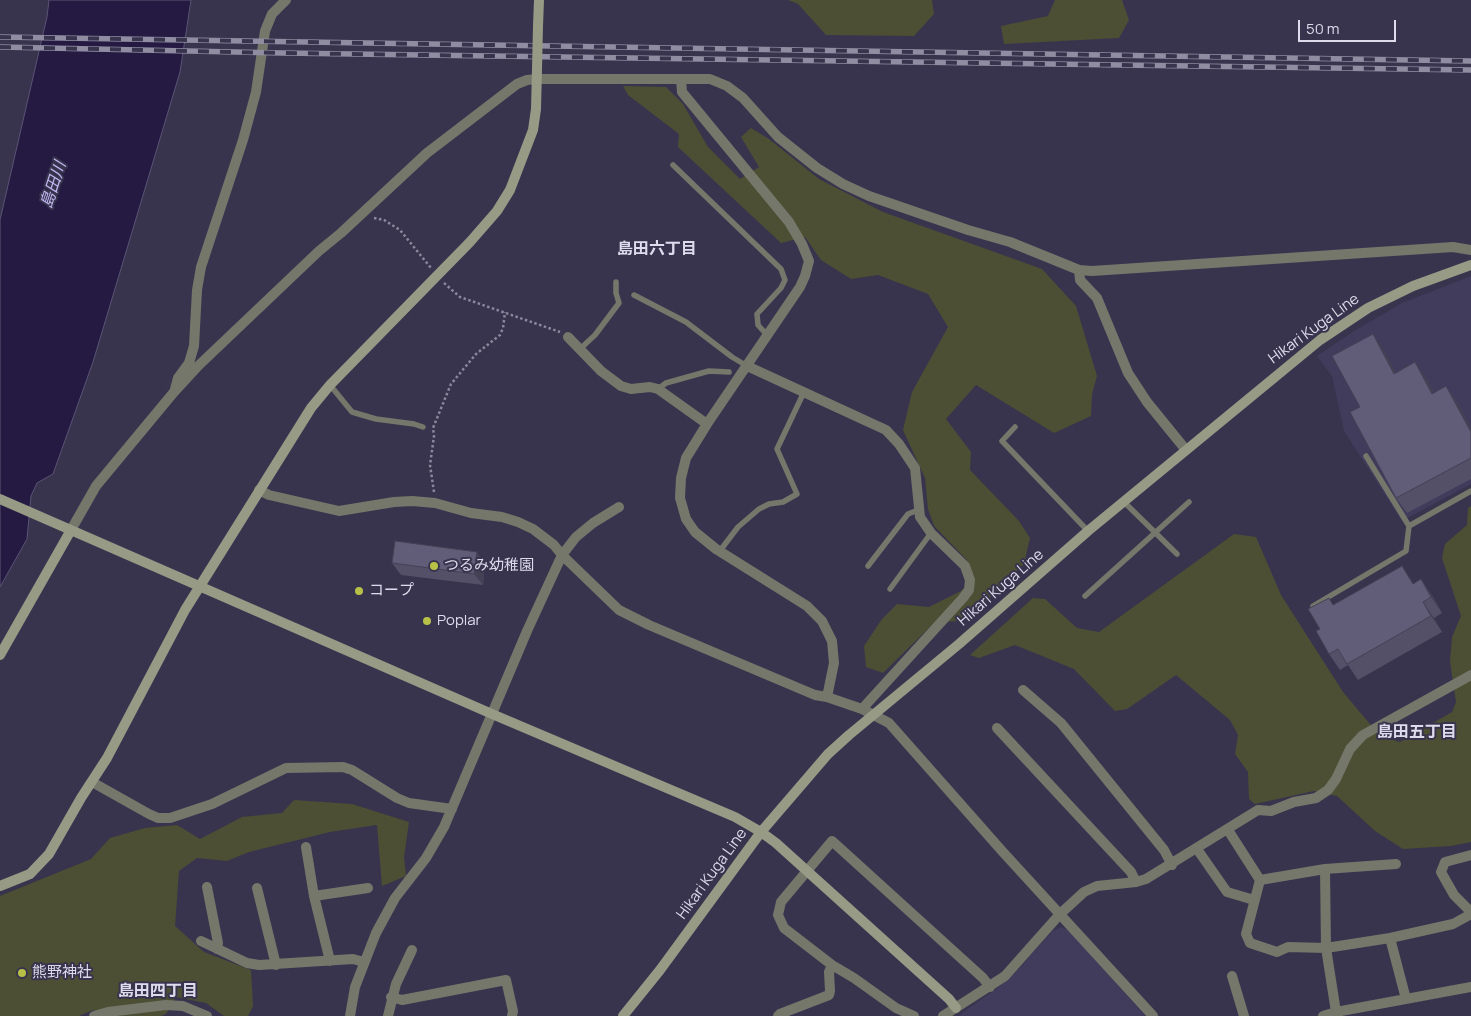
<!DOCTYPE html>
<html>
<head>
<meta charset="utf-8">
<style>
  body { margin:0 }
  #map { position:relative; width:1471px; height:1016px; overflow:hidden; background:#38344e; font-family:Manrope,sans-serif }
  canvas { display:block }
  .scale { position:absolute; left:1298px; top:20px; width:98px; height:22px; box-sizing:border-box; border:2px solid #dedcec; border-top:0; padding-left:6px; font-size:15px; line-height:18px; white-space:nowrap; color:#dedcec; -webkit-text-stroke:4px #38344e; paint-order:stroke }
</style>
</head>
<body>
<div id="map">
<canvas width="1471" height="1016"></canvas>
<div class="scale">50 m</div>
</div>
<script>
const c = document.querySelector('canvas').getContext('2d');
c.lineJoin = 'round';
function paint(path, color) { c.fillStyle = color; c.fill(path, 'evenodd'); }
const toPath = rows => new Path2D(rows.map(r => 'M' + r).join(''));
function stroke(path, color, width, dash) { c.strokeStyle = color; c.lineWidth = width; c.lineCap = dash ? 'butt' : 'round'; c.setLineDash(dash || []); c.stroke(path); }
function drawText(font, color, halo, rows, align = 'center') {
  c.font = font + ' Manrope,"Noto Sans JP",sans-serif'; c.lineWidth = 4; c.setLineDash([]); c.textBaseline = 'middle'; c.strokeStyle = halo; c.fillStyle = color; for (const [text, x, y, turn = 0] of rows) {
    c.save(); c.translate(x, y); c.rotate((+turn || 0) * Math.PI / 180); c.textAlign = isNaN(turn) ? turn : align; if (halo) c.strokeText(text, 0, 0); c.fillText(text, 0, 0); c.restore();
  }
}
paint(toPath([
  [1471,276,1471,484,1402,521,1344,431,1332,376,1317,356,1354,331,1402,303],
  [1061,927,1070,931,1145,1016,958,1016,1000,986,1017,971,1052,931]
]), '#413b5c');
paint(toPath([
  [788,0,932,0,934,14,914,36,826,35,798,4],
  [1055,0,1122,0,1129,20,1119,38,1004,44,1001,26,1048,16],
  [623,86,666,87,683,104,708,147,740,179,759,167,741,137,751,128,769,139,819,179,883,212,1042,269,1076,306,1097,376,1092,394,1091,416,1054,433,976,385,946,419,971,452,970,470,1019,521,1030,538,1024,564,968,620,934,623,883,673,866,667,864,646,882,619,897,604,929,607,961,591,974,576,966,559,934,526,928,509,925,478,903,430,912,392,948,327,928,294,878,275,851,279,821,260,805,237,781,243,678,147,679,134,628,95],
  [1471,506,1471,842,1451,846,1403,849,1375,831,1337,796,1314,791,1255,804,1249,799,1248,772,1235,754,1238,735,1230,720,1176,675,1127,709,1115,711,1074,669,1015,645,979,658,970,655,1033,598,1045,599,1077,628,1099,632,1234,534,1256,537,1281,595,1343,692,1380,736,1400,742,1452,712,1456,702,1450,661,1452,637,1461,616,1442,558,1445,544,1467,525,1468,508],
  [294,800,352,804,409,822,404,857,406,876,382,886,377,825,330,832,249,852,227,861,197,858,179,871,175,926,204,952,251,970,253,1006,248,1016,224,1016,206,1003,176,997,166,1014,161,1016,118,1016,93,1010,79,1016,0,1016,0,896,91,859,110,838,145,828,177,825,200,839,242,817,282,813]
]), '#4c4f33');
const water = toPath([
  [49,0,191,0,180,72,93,362,53,474,37,483,31,496,27,539,0,587,0,220,47,17,49,0]
]);
paint(water, '#241a42');
stroke(water, '#5c5475', 1);
stroke(toPath([
  [374,218,384,220,400,230,431,268],
  [444,283,460,297,560,332],
  [434,492,430,465,434,436,433,428,451,384,476,354,500,335,503,328,505,312]
]), '#8b889d', 2.5, [2.5, 2.5]);
stroke(toPath([
  [673,165,781,269,785,280,781,288,757,314,758,325,768,336],
  [634,295,686,322,732,357,747,366],
  [580,349,595,335,619,303,616,293,616,282],
  [330,385,352,412,376,419,414,424,423,427],
  [658,389,666,383,709,371,729,372],
  [1015,427,1002,441,1088,531],
  [1124,502,1177,554],
  [1409,526,1471,491],
  [719,552,738,527,759,509,769,504,783,502,797,494,777,449,804,392],
  [868,566,908,514,918,510],
  [890,589,931,533],
  [1085,596,1189,502],
  [1313,606,1406,551,1409,526,1366,456]
]), '#75776a', 5.5);
stroke(toPath([
  [681,79,682,92,789,222,802,244,809,261,805,276,800,287,707,424,686,458,681,478,680,498,686,519,695,532,716,549,807,606,822,621,832,641,834,663,827,697],
  [1079,270,1080,280,1097,298,1128,373,1147,402,1186,450],
  [568,337,601,371,621,386,631,389,650,387,658,389,707,424],
  [747,366,886,430,899,444,915,468,920,517,931,533,965,566,970,580,969,590,963,598,862,709],
  [175,389,178,378,189,363,194,346,197,290,201,267,243,140,256,92,265,31,272,14,286,0],
  [259,490,269,495,339,511,394,502,412,501,435,503,471,513,502,517,518,522,533,529,554,545,562,555,619,610,649,625,815,695,827,697,862,709,889,723,1002,851,1153,1016],
  [71,530,96,486,174,392,197,367,319,251,341,233,427,153,517,84,527,80,537,79,710,79,727,86,743,98,778,137,817,168,843,184,869,196,968,230,1010,242,1079,270,1092,271,1453,247,1471,250],
  [1023,690,1061,723,1164,850,1172,865],
  [997,728,1131,872,1136,882],
  [92,782,149,814,158,818,170,818,212,804,286,768,343,767,352,770,397,798,409,803,452,809],
  [1228,830,1260,880,1325,869,1396,864],
  [306,847,314,896,330,961],
  [1197,849,1227,892,1254,900],
  [1471,855,1445,862,1441,872,1454,895,1471,912],
  [1325,869,1326,948,1336,1012],
  [1260,880,1246,934,1250,943,1277,952,1288,947,1326,948,1390,938,1453,924,1471,914],
  [207,887,218,943,217,949],
  [257,888,276,965],
  [314,896,368,888],
  [1390,938,1406,999],
  [201,941,247,963,259,965,353,959,364,962],
  [1232,976,1244,1016],
  [391,997,402,1000,506,980,513,1011,512,1016],
  [94,1016,108,1012,166,1005,183,1006,207,1016],
  [350,1016,355,987,376,933,395,898,426,858,444,827,527,631,562,555,576,537,593,523,619,507],
  [388,1016,396,984,412,950],
  [778,1016,780,1014,829,995,830,991,829,972,832,965],
  [914,1016,896,1008,854,978,832,965,784,928,778,915,781,902,832,841,983,978,990,987],
  [943,1016,1005,976,1060,914,1084,892,1097,886,1136,882,1146,879,1258,810,1271,811,1294,802,1316,798,1328,790,1336,779,1350,749,1363,735,1471,675],
  [1323,1016,1336,1012,1471,987]
]), '#75776a', 10);
stroke(toPath([
  [538,26,539,0],
  [0,499,492,714,735,817,761,832,776,843,949,999,956,1008],
  [0,655,71,530],
  [0,886,30,874,49,854,81,798,107,758,185,610,311,408,330,385,470,242,497,211,510,190,533,130,536,109,537,69],
  [623,1016,660,970,761,832,828,754,849,735,959,644,1088,531,1320,340,1368,308,1413,286,1471,265]
]), '#979a85', 10);
const rail = toPath([
  [0,37,1471,61],
  [0,47,282,53,1471,70]
]);
stroke(rail, '#908da2', 5.5);
stroke(rail, '#38344e', 4, [11]);
stroke(toPath([
  [537,69,538,26]
]), '#979a85', 10);
paint(toPath([
  [1384,350,1396,373,1426,378,1434,393,1446,386,1457,402,1471,428,1471,479,1407,513,1396,498],
  [392,563,485,564,483,585,401,575],
  [1414,583,1432,595,1442,613,1434,618,1442,632,1358,680,1348,665,1340,670,1329,654,1320,629]
]), '#535068');
paint(toPath([
  [1373,334,1384,350,1405,389,1394,374],
  [1415,362,1426,378,1443,409,1432,394],
  [1446,386,1457,402,1471,428,1471,432],
  [477,552,485,564,483,585,474,574],
  [1402,566,1413,582,1424,600,1413,584],
  [1421,579,1432,595,1442,613,1431,597],
  [1423,602,1434,618,1442,632,1431,616]
]), '#444155');
const building = toPath([
  [1373,334,1394,374,1415,362,1432,394,1446,386,1471,432,1471,458,1396,498,1350,412,1360,407,1332,356,1373,334],
  [395,541,477,552,474,574,392,563,395,541],
  [1402,566,1413,584,1421,579,1431,597,1423,602,1431,616,1347,664,1338,649,1329,654,1316,631,1320,629,1308,609,1329,598,1333,605,1402,566]
]);
paint(building, '#615d79');
stroke(building, '#444155', 1);
for (const [x, y, r, color] of [
  [434,566,5,"#b7c148"],
  [359,591,5,"#b7c148"],
  [427,621,5,"#b7c148"],
  [22,973,5,"#b7c148"]
]) { const dot = new Path2D(); dot.arc(x, y, r, 0, 2 * Math.PI); c.fillStyle = color; c.fill(dot); stroke(dot, '#38344e', 2); }
drawText('15px', '#dedcec', '#38344e', [
  ["Hikari Kuga Line",1314,329,-36],
  ["Hikari Kuga Line",1001,588,-41],
  ["Hikari Kuga Line",712,874,-54]
]);
drawText('15px', '#dedcec', '#38344e', [
  ["つるみ幼稚園",444,566],
  ["コープ",369,591],
  ["Poplar",437,621],
  ["熊野神社",32,973]
], 'left');
drawText('italic 16px', '#c2baf4', '#38344e', [
  ["島田川",54,185,-72]
]);
drawText('bold 16px', '#dedcec', '#38344e', [
  ["島田六丁目",657,250],
  ["島田五丁目",1417,733],
  ["島田四丁目",158,992]
]);
</script>
</body>
</html>
